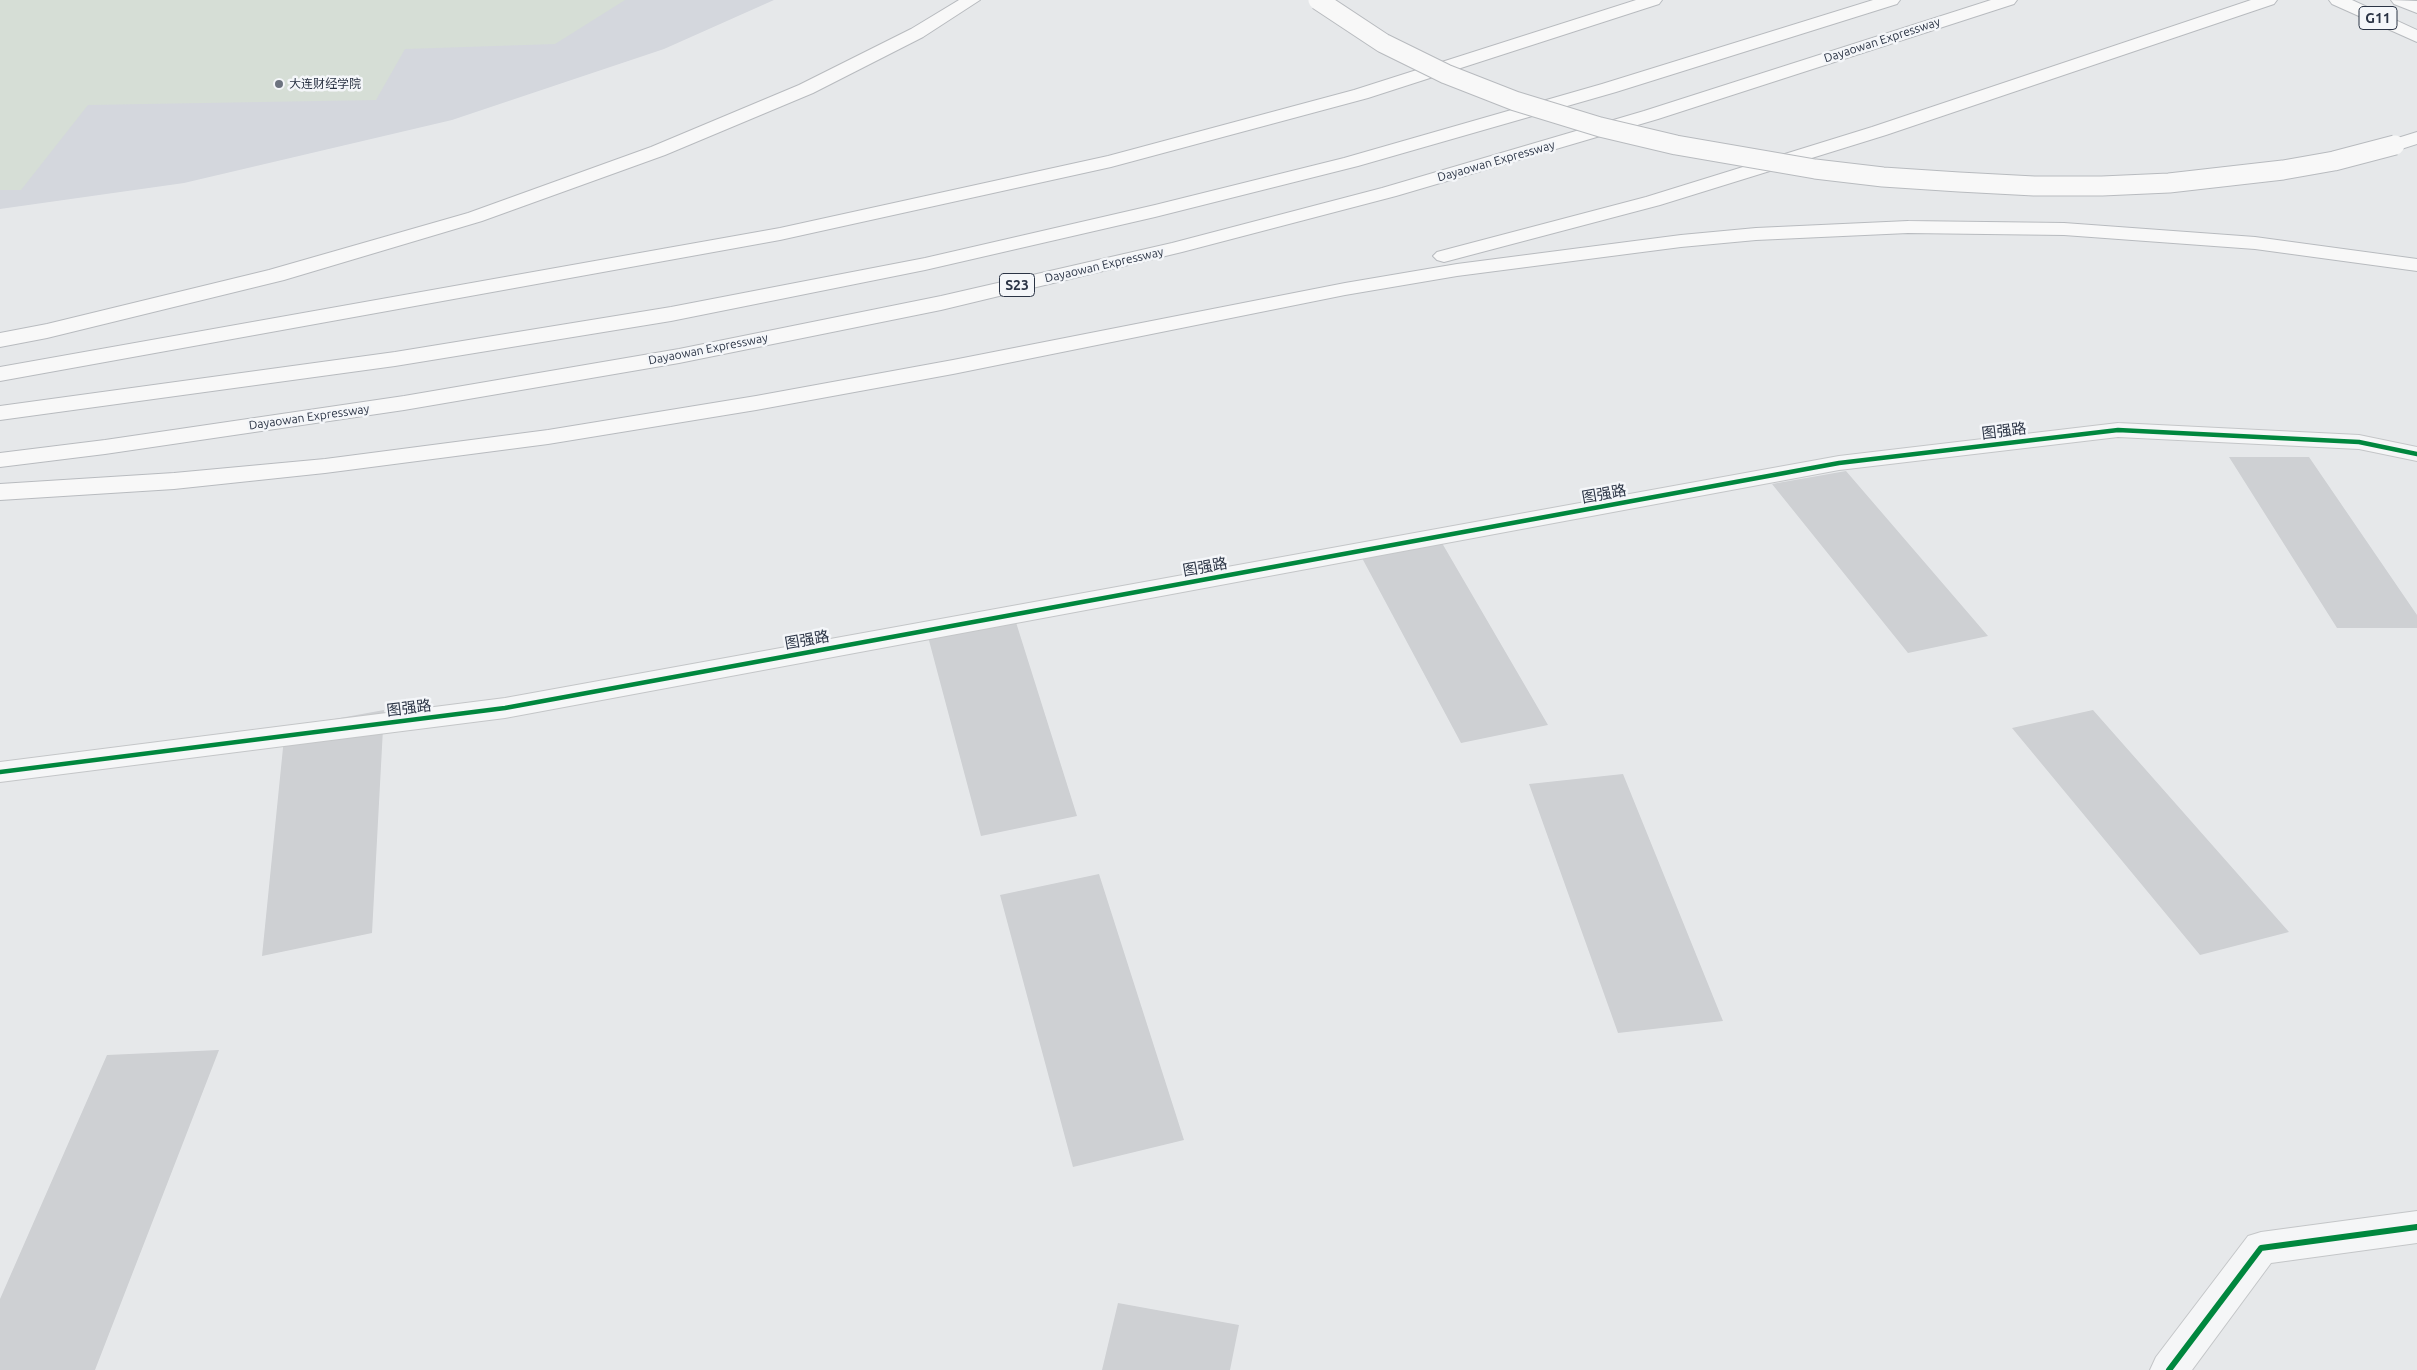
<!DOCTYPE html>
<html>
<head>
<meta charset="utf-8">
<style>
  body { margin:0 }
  canvas { display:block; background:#e6e8ea }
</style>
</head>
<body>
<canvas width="2417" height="1370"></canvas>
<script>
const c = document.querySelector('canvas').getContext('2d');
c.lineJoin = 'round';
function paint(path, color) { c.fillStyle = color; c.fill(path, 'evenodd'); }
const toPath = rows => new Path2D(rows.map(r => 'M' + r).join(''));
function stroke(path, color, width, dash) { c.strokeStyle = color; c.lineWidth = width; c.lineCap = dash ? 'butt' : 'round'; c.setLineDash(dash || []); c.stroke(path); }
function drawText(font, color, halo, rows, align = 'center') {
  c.font = font + ' Ubuntu,"Noto Sans SC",sans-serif'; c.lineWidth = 5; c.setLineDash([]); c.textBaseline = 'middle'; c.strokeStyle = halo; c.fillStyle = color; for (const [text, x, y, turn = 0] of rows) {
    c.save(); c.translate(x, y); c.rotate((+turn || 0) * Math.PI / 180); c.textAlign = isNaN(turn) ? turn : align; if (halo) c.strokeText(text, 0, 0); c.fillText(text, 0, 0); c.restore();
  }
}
paint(toPath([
  [0,0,774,0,664,49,452,120,184,183,0,209]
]), '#d4d7dd');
paint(toPath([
  [0,0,625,0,555,44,405,49,376,100,88,105,21,190,0,190]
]), '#d6ded6');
paint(toPath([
  [2229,457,2309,457,2417,615,2417,628,2337,628],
  [1846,471,1988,636,1908,653,1772,484],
  [1442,543,1548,725,1461,743,1362,558],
  [1014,616,1077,816,981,836,927,633],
  [384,710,372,933,262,956,285,728],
  [2093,710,2289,932,2200,955,2012,728],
  [1623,774,1723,1021,1618,1033,1529,784],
  [1099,874,1184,1140,1073,1167,1000,895],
  [219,1050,95,1370,0,1370,0,1299,107,1055],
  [1118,1303,1239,1325,1230,1370,1102,1370]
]), '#ced0d3');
const minor = toPath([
  [2118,423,2359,435,2417,447,2417,461,2359,449,2118,437,1839,470,505,718,0,782,0,762,505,698,1839,456,2118,423],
  [2417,1211,2417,1243,2271,1263,2192,1370,2150,1370,2156,1357,2248,1236,2261,1232,2417,1211]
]);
const highway = toPath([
  [959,0,980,0,923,37,813,93,665,155,482,221,284,280,47,338,0,347,0,333,47,324,269,270,468,213,651,147,799,85,911,29,959,0],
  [1636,0,1662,0,1659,4,1368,98,1111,167,780,240,0,381,0,367,780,228,1108,156,1354,90,1636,0],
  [1873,0,1900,0,1897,4,1616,92,1358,166,1155,217,925,270,671,321,395,366,0,420,0,406,395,352,671,307,925,258,1155,205,1344,158,1602,84,1873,0],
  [1991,0,2017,0,2014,4,1658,119,1396,196,1182,252,941,310,679,363,404,410,105,454,0,467,0,453,105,440,404,396,679,349,941,296,1172,243,1382,188,1644,111,1991,0],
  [2251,0,2277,0,2274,4,1886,135,1660,205,1444,262,1437,260,1433,256,1437,252,1646,197,1872,127,2251,0],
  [2329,0,2352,0,2417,30,2417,42,2332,4,2329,0],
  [2391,0,2417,1,2417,13,2394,4,2391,0],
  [2417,132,2417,144,2395,151,2388,149,2385,145,2388,141,2417,132],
  [1908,221,2064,223,2255,237,2417,259,2417,271,2255,249,2064,235,1908,233,1756,240,1681,247,1457,276,1345,295,953,374,756,410,548,444,325,473,174,489,0,500,0,484,174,473,325,459,548,430,756,396,953,360,1345,283,1457,264,1681,235,1756,228,1908,221]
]);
stroke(minor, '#c4c6c8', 2);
stroke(highway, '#b8bbbf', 2);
paint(minor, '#f5f6f7');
paint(highway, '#f8f8f8');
const highwayBridge = toPath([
  [1318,0,1383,43,1446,74,1515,101,1600,127,1676,145,1815,169,1883,177,1959,182,2034,186,2102,186,2169,183,2283,170,2334,161,2395,145]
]);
stroke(highwayBridge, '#b8bbbf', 21, []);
stroke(highwayBridge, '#f8f8f8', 19);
stroke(toPath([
  [0,772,505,708,1839,463,2118,430,2359,442,2417,454]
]), '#00873e', 4.5);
stroke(toPath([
  [2169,1370,2261,1248,2417,1227]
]), '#00873e', 6);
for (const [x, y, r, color] of [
  [279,84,5,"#6c737f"]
]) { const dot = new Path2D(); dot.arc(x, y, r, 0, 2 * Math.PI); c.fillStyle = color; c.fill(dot); stroke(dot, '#f4f6f9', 2); }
drawText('12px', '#2b3445', '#f4f6f9', [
  ["Dayaowan Expressway",1882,40,-18],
  ["Dayaowan Expressway",1496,161,-16],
  ["Dayaowan Expressway",1104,265,-13],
  ["Dayaowan Expressway",708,349,-11],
  ["Dayaowan Expressway",309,417,-8]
]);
drawText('12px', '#2b3445', '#f4f6f9', [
  ["大连财经学院",289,84]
], 'left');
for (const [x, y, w] of [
  [2378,18,38],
  [1017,285,35]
]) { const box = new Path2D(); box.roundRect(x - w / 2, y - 11.5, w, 23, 4); c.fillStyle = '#f4f6f9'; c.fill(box); stroke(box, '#2b3445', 1); }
drawText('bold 14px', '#2b3445', null, [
  ["G11",2378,18],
  ["S23",1017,285]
]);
drawText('15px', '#2b3445', '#f4f6f9', [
  ["图强路",2004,431,-7],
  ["图强路",1604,494,-10],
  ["图强路",1205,567,-10],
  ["图强路",807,640,-10],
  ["图强路",409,708,-7]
]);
</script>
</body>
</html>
